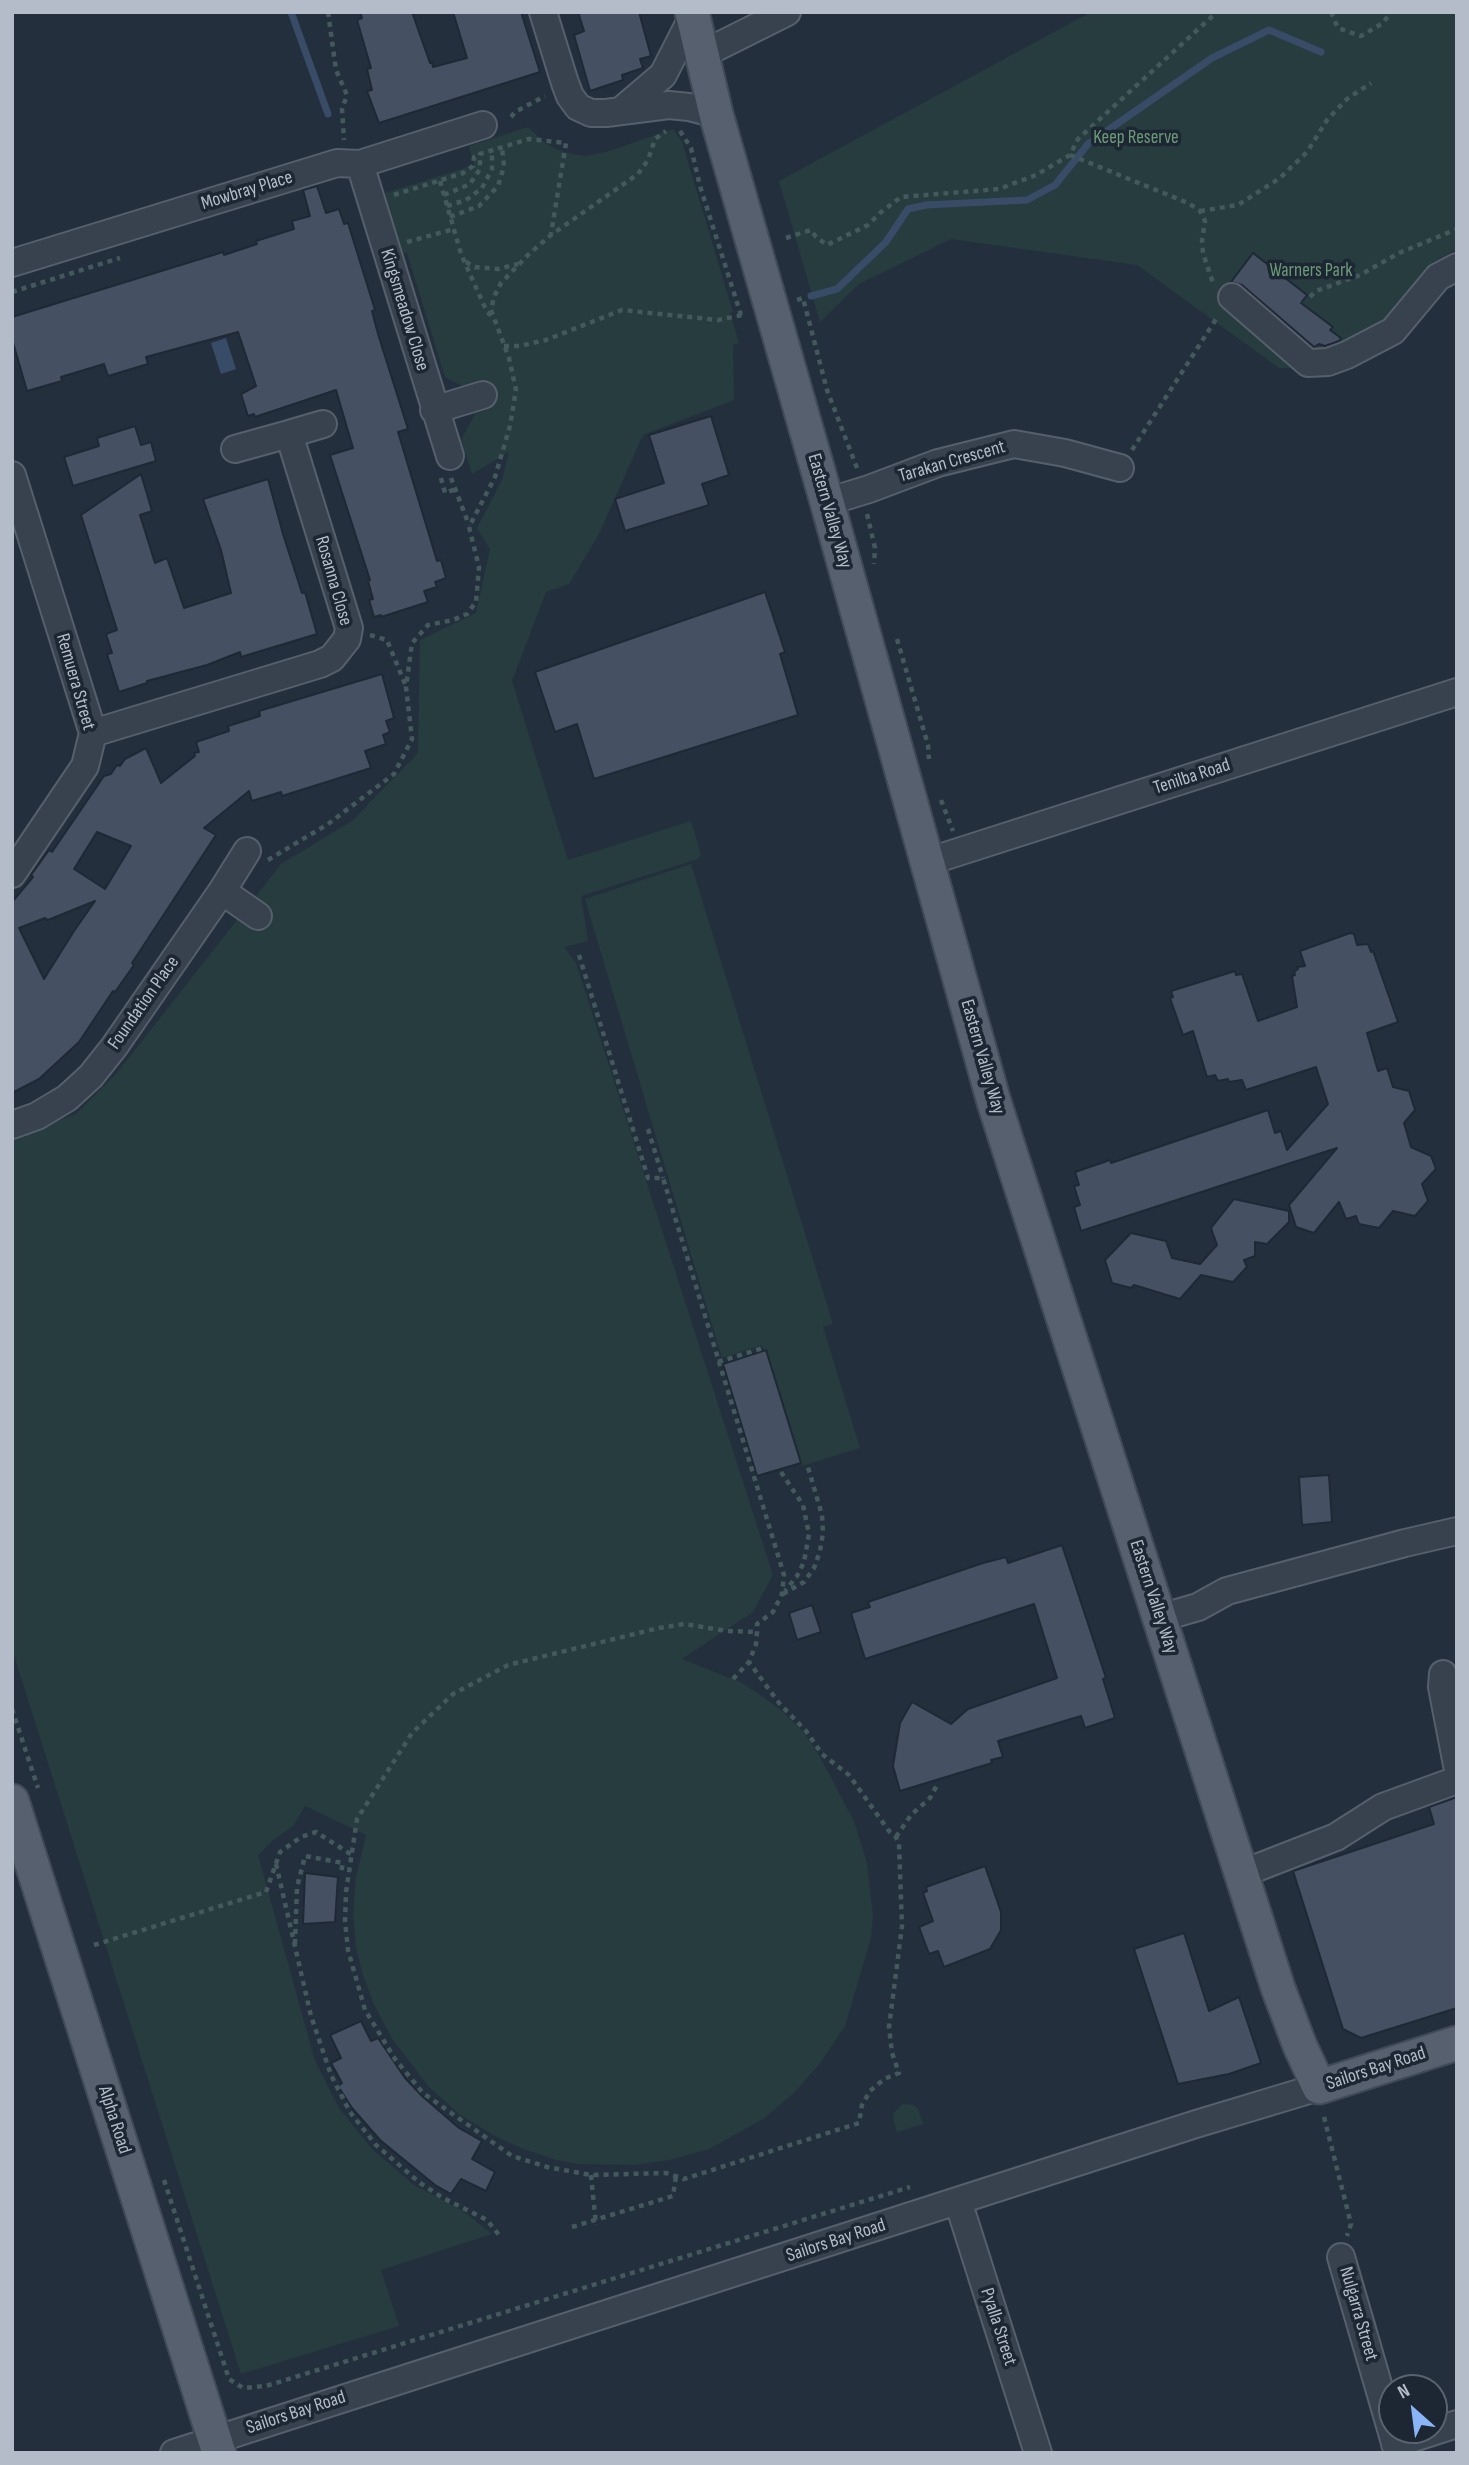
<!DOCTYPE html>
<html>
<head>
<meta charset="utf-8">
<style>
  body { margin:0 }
  #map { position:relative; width:1469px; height:2465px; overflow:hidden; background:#242f3e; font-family:"Sofia Sans Condensed",sans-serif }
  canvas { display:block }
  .frame { position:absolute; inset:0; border:14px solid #b4bcc9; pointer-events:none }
  .north { position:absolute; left:1378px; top:2374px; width:70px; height:70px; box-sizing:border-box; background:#1d2633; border:2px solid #59626f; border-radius:50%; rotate:332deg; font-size:19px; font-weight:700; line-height:28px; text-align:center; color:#b4bcc9 }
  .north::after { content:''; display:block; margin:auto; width:24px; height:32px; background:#8ab4f8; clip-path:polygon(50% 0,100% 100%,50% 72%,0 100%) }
</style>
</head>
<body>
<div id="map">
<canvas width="1469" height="2465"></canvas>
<div class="frame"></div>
<div class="north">N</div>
</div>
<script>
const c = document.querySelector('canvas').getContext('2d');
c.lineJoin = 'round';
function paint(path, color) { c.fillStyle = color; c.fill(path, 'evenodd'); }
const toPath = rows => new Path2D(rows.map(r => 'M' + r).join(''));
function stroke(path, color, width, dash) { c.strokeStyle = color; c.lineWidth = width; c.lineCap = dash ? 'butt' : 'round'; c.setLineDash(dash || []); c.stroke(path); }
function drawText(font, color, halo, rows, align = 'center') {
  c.font = font + ' "Sofia Sans Condensed",sans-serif'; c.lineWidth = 7; c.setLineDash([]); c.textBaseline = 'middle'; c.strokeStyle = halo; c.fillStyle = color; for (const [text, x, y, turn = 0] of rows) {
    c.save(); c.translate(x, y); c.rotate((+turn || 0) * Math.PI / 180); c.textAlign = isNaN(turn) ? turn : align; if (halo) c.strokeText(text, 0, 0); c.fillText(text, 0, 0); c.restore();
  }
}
paint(toPath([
  [1091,12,1457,12,1457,249,1433,262,1399,304,1379,345,1319,368,1279,368,1137,265,951,239,859,284,820,322,779,181],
  [528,127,546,144,563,152,585,156,606,152,673,129,682,142,733,312,730,313,739,343,733,345,734,400,643,435,599,534,569,584,546,592,512,681,568,860,691,821,701,854,698,859,581,896,588,941,564,947,576,963,773,1575,753,1612,682,1659,740,1682,762,1696,782,1711,804,1733,819,1755,854,1821,867,1863,873,1915,871,1938,845,2026,821,2062,795,2092,763,2119,709,2149,670,2160,634,2165,578,2164,557,2160,521,2148,493,2135,459,2114,429,2087,393,2040,374,2005,363,1975,356,1947,353,1912,356,1878,366,1835,305,1806,293,1826,272,1841,258,1855,315,2061,339,2108,372,2149,414,2185,463,2211,492,2234,381,2270,399,2326,241,2374,12,1649,12,1137,76,1114,116,1074,281,864,352,821,418,753,420,640,476,613,490,549,477,528,502,480,509,452,472,474,461,440,475,414,492,408,482,380,462,386,445,377,407,253,403,253,385,193,474,165,469,146],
  [691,864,833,1324,823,1327,860,1448,802,1466,762,1345,722,1358,585,899],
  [903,2104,914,2105,918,2109,923,2124,897,2132,893,2119,894,2112]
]), '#263c3f');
paint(toPath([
  [226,338,236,369,221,374,211,343]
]), '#394c67');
stroke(toPath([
  [291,12,328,114],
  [811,296,837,289,886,242,908,209,926,205,1027,200,1055,185,1088,144,1212,58,1269,30,1321,52]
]), '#394c67', 7);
const building = toPath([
  [360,12,412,12,430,63,432,62,433,67,467,58,453,12,521,12,540,72,379,123,367,91,372,90,367,69,371,68,357,20,362,18,360,12],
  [578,12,639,12,651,56,640,59,643,68,622,75,623,80,590,91,574,35,584,31,578,12],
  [317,186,326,213,339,209,344,224,348,223,375,310,372,311,378,334,408,429,398,432,437,561,441,560,446,578,435,582,437,587,424,591,428,602,381,617,381,615,374,617,369,600,373,599,368,581,370,580,330,455,353,448,336,390,255,417,254,414,248,416,241,394,256,386,238,332,146,357,148,364,108,376,104,364,61,377,62,381,27,391,12,339,12,317,223,252,224,255,257,244,256,241,294,229,292,221,310,216,303,190,317,186],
  [1253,253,1307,295,1301,303,1333,327,1330,330,1341,338,1339,341,1325,346,1319,344,1314,347,1242,285,1231,282,1253,253],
  [711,416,729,475,702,484,709,505,625,531,615,499,664,483,649,435,711,416],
  [135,426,141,445,151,442,156,461,73,486,64,457,99,446,97,438,135,426],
  [141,474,152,511,140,515,155,563,167,558,184,608,231,593,221,550,203,499,268,479,283,534,302,593,305,592,317,634,241,657,240,652,207,665,147,681,147,683,119,692,107,654,112,653,106,634,117,630,81,515,141,474],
  [765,592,785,652,780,654,798,715,594,779,577,724,555,732,535,672,765,592],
  [382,674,394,718,386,721,390,732,383,735,386,744,365,751,371,768,282,796,281,792,252,801,249,791,204,828,216,835,132,963,134,965,115,992,113,991,79,1042,39,1079,12,1093,12,902,33,877,31,875,49,850,52,852,104,776,111,774,117,765,120,766,125,759,146,748,161,783,195,756,194,753,199,752,196,742,229,731,228,726,260,716,259,711,382,674],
  [97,832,131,846,105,889,74,869,97,832],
  [95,901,74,931,44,979,19,928,45,918,48,920,95,901],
  [1350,933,1354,934,1357,945,1368,944,1371,952,1373,951,1398,1022,1367,1033,1378,1071,1387,1068,1393,1087,1409,1091,1415,1110,1404,1123,1411,1147,1431,1156,1436,1169,1422,1184,1428,1201,1415,1216,1393,1211,1379,1228,1359,1224,1356,1216,1346,1219,1339,1202,1314,1233,1296,1227,1289,1205,1337,1148,1081,1231,1074,1207,1080,1205,1074,1186,1079,1185,1075,1172,1110,1160,1111,1163,1268,1110,1275,1133,1281,1131,1287,1150,1328,1104,1316,1067,1246,1090,1242,1080,1229,1082,1228,1079,1218,1081,1215,1075,1207,1077,1193,1031,1183,1035,1170,998,1173,997,1171,991,1235,971,1236,975,1242,974,1258,1021,1297,1007,1292,976,1295,975,1294,972,1298,969,1297,967,1305,966,1300,951,1350,933],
  [1234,1199,1289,1211,1289,1222,1267,1244,1255,1242,1255,1256,1244,1260,1247,1267,1233,1282,1201,1275,1180,1299,1134,1285,1131,1288,1112,1283,1105,1260,1131,1233,1166,1241,1172,1258,1200,1264,1217,1245,1211,1228,1234,1199],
  [766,1350,801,1463,757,1476,723,1364,766,1350],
  [1329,1475,1332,1522,1302,1525,1299,1477,1329,1475],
  [1062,1545,1106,1678,1103,1679,1115,1718,1085,1728,1081,1716,998,1741,1003,1757,991,1760,992,1763,900,1791,893,1766,900,1723,912,1702,951,1724,968,1709,1057,1678,1034,1604,865,1659,851,1613,870,1607,868,1602,983,1563,1006,1557,1008,1563,1062,1545],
  [812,1605,821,1632,797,1640,789,1613,812,1605],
  [1457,1797,1457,2008,1361,2038,1343,2029,1293,1871,1434,1824,1429,1807,1457,1797],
  [985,1866,1001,1912,1001,1930,990,1949,944,1967,938,1951,929,1954,919,1927,933,1921,923,1893,927,1891,926,1887,985,1866],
  [305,1873,338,1877,335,1922,303,1924,305,1873],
  [1184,1933,1209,2011,1239,1997,1261,2063,1229,2074,1178,2084,1134,1949,1184,1933],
  [361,2021,371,2041,378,2038,405,2078,422,2096,459,2128,482,2141,472,2159,495,2172,486,2191,461,2179,451,2194,435,2185,380,2140,352,2108,338,2086,342,2083,331,2063,341,2058,330,2035,361,2021]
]);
paint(building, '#455162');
stroke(building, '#1f2835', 2);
const minor = toPath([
  [543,12,565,83,570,96,578,107,591,113,606,113,669,105,689,107,716,114],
  [701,55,787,12],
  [623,109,663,75,692,18],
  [360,164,450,456],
  [12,263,337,163,360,164,483,125],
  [1232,297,1308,363,1328,362,1347,355,1393,331,1438,277,1457,267],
  [434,410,483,395],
  [289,434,323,424],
  [12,475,93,733,85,766,12,874],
  [827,502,869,489,938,463,1014,444,1065,453,1120,468],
  [93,733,320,664,332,658,347,639,349,628,289,434,235,449],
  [927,862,1457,692],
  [222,891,258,916],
  [12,1125,37,1116,67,1098,91,1076,114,1047,222,891,247,851],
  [1160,1618,1198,1607,1227,1591,1405,1543,1457,1531],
  [1443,1674,1442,1687,1457,1765],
  [1241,1874,1336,1837,1383,1807,1457,1780],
  [958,2201,1038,2453],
  [1341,2257,1398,2453],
  [1395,2444,1457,2424],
  [174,2453,1196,2124,1319,2087]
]);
const major = toPath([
  [692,12,716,114,827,502,994,1102,1278,1988,1300,2046,1319,2087,1457,2043],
  [12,1801,219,2453]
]);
stroke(minor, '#565f6c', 30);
stroke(major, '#414a57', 37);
stroke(toPath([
  [328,12,336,70,347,95,342,109,344,140],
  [1331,12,1338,28,1361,36,1383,23,1391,12],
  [511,117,515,112,545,96],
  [680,131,691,148,700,186,741,315],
  [1070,155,1188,203,1200,211,1205,221,1202,240,1203,253,1213,283],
  [440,181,461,254,487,312,492,316],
  [394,195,463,173,473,166,474,157,480,154],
  [444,195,470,184,480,169,480,154,529,139,566,143,551,234],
  [447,206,466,200,482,188,492,169,492,150],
  [1200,211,1238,205,1280,178,1307,152,1327,120,1347,99,1371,83],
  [450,217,479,206,498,186,504,166,502,147],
  [786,238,811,230,816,237,827,245,868,225,880,213,901,197,999,189,1036,175,1070,155,1078,139,1217,12],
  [407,242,454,229],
  [466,262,475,267,498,269,518,264],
  [12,292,120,258],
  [1310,297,1316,291,1360,275,1399,253,1457,229],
  [797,300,803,298,827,390,857,468],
  [504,346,519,346,546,340,622,310,718,320,742,315],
  [1132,450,1218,316],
  [441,478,445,493,456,489],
  [451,478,469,525],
  [867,514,875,548,874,564],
  [370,635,387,640,405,684],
  [897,639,928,745,929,759],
  [941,800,953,831],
  [268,860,328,824,394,774,412,739,406,687,412,643,428,625,453,620,467,614,476,602,479,567,469,527,495,477,510,426,516,390,509,358,491,310,494,297,501,283,529,254,551,235,638,174,648,160,655,139,666,131],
  [579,955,648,1178,663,1178,784,1575,782,1594,773,1612,757,1624,757,1632,756,1644,749,1662,779,1703,806,1731,822,1754,849,1775,889,1831,896,1837,899,1844,902,1926,889,2027,892,2053,899,2073,884,2079,870,2091,862,2105,859,2123,684,2179,666,2173,591,2175,547,2167,512,2156,423,2093,395,2059,365,2010,348,1950,345,1921,346,1892,357,1819,412,1733,453,1694,508,1665,659,1628,684,1624,727,1631,757,1632],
  [648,1129,663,1178],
  [718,1362,763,1348],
  [781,1472,803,1505,809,1534,804,1562,797,1576,785,1591],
  [783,1594,804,1582,814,1568,820,1551,823,1533,822,1515,807,1464],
  [733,1679,749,1662],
  [12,1709,38,1788],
  [896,1837,911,1815,930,1798,937,1785],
  [276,1864,311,2016,331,2075,350,2112,376,2145,420,2183,443,2198,487,2220,499,2235],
  [295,1944,297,1887,305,1856,343,1863,341,1872],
  [94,1945,266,1892,280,1852,301,1837,316,1832,352,1855],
  [1324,2117,1351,2224,1347,2236],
  [591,2175,596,2225],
  [164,2180,229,2379,243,2388,266,2386,910,2187],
  [572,2227,673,2196,676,2176]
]), '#44595c', 4.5, [5, 5]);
stroke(minor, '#38414e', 26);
stroke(major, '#56606e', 33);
drawText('19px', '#6b9a76', '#1d2633', [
  ["Keep Reserve",1136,138],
  ["Warners Park",1311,271]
]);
drawText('19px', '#b4bcc9', '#1d2633', [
  ["Mowbray Place",247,191,-17],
  ["Kingsmeadow Close",404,310,73],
  ["Tarakan Crescent",952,462,-16],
  ["Eastern Valley Way",829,511,74],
  ["Rosanna Close",333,581,74],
  ["Remuera Street",75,682,74],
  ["Tenilba Road",1192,777,-18],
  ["Foundation Place",144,1003,-55],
  ["Eastern Valley Way",982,1057,74],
  ["Eastern Valley Way",1153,1597,72],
  ["Sailors Bay Road",1376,2069,-18],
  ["Alpha Road",114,2120,72],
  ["Sailors Bay Road",836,2241,-18],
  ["Nulgarra Street",1358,2314,74],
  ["Pyalla Street",998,2327,72],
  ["Sailors Bay Road",296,2413,-18]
]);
</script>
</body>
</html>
